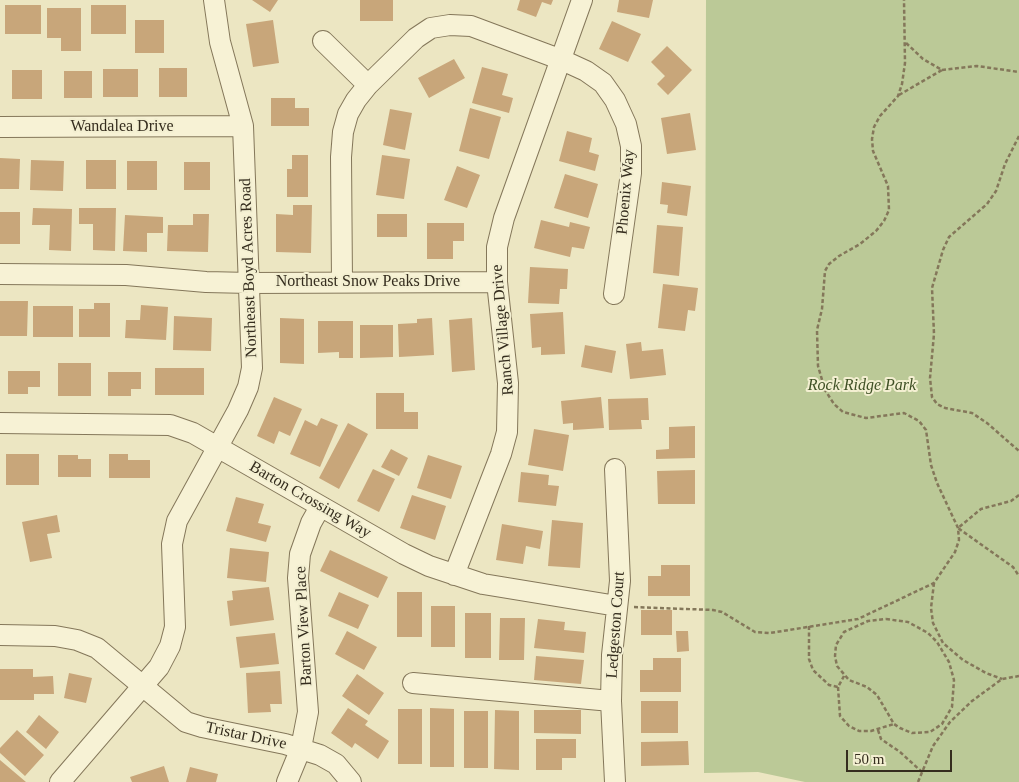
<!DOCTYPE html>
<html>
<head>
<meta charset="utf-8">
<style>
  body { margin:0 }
  #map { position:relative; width:1019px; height:782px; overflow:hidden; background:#ece6c2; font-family:Georgia,serif }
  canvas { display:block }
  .scale { position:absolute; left:846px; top:750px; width:106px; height:22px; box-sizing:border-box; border:2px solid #352d1e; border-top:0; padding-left:6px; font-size:15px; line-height:18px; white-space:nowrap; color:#352d1e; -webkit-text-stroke:4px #f3efd1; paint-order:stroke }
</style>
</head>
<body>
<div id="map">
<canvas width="1019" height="782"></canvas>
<div class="scale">50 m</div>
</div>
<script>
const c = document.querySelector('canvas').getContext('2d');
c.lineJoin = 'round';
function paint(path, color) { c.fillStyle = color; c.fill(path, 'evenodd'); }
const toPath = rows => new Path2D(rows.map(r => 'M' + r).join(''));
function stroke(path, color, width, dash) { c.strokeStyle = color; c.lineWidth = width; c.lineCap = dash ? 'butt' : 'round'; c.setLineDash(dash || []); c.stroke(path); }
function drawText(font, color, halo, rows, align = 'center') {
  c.font = font + ' Georgia,serif'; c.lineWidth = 4; c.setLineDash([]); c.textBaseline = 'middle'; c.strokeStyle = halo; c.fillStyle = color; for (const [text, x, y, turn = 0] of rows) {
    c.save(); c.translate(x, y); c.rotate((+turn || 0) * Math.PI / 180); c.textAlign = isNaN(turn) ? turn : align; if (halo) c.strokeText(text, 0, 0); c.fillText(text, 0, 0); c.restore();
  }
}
paint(toPath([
  [706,0,1019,0,1019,782,805,782,758,772,704,773]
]), '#bbc997');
paint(toPath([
  [252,0,278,0,270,12],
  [360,0,393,0,393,21,360,21],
  [520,0,553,0,551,5,542,2,536,17,517,10],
  [619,0,653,0,649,18,617,12],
  [5,5,41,5,41,34,5,34],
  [91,5,126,5,126,34,91,34],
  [47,8,81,8,81,51,61,51,61,38,47,38],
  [135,20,164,20,164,53,135,53],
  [273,20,279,63,253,67,246,24],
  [612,21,641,34,628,62,599,49],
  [667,46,692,70,668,95,657,84,665,76,651,62],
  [454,59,465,78,429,98,418,78],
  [482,67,508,74,502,95,513,98,509,113,472,103],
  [159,68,187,68,187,97,159,97],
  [103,69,138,69,138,97,103,97],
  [12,70,42,70,42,99,12,99],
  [64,71,92,71,92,98,64,98],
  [271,98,295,98,295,108,309,108,309,126,271,126],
  [470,108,501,117,489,159,459,151],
  [390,109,412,113,405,150,383,145],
  [690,113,696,150,667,154,661,118],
  [567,131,592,138,589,152,599,155,595,171,559,161],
  [292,155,308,155,308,197,287,197,287,169,292,169],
  [382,155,410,159,404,199,376,195],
  [0,158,20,159,19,189,0,189],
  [31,160,64,161,63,191,30,190],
  [86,160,116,160,116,189,86,189],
  [127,161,157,161,157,190,127,190],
  [184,162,210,162,210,190,184,190],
  [457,166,480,175,467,208,444,200],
  [565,174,598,184,588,218,554,208],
  [662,182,691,186,687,216,667,213,668,205,660,204],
  [293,205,312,205,311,253,276,252,276,214,293,215],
  [33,208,72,209,71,251,49,250,50,225,32,225],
  [79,208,116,208,115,251,93,250,93,224,79,224],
  [0,212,20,212,20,244,0,244],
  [193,214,209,214,208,252,167,251,168,225,193,225],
  [377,214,407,214,407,237,377,237],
  [125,215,163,217,163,233,147,233,147,252,123,251],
  [541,220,569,227,570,222,590,227,584,249,572,247,570,257,534,248],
  [427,223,464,223,464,241,453,241,453,259,427,259],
  [657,225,683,227,679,276,653,273],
  [530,267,568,269,567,289,560,289,559,304,528,303],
  [663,284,698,288,695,311,688,310,685,331,658,328],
  [0,301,28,301,27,336,0,336],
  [94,303,110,303,110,337,79,337,79,309,94,309],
  [141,305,168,307,166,340,125,338,126,320,140,320],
  [33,306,73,306,73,337,33,337],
  [563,312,565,354,541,355,541,347,532,348,530,314],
  [174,316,212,318,211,351,173,350],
  [280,318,304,319,304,364,280,363],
  [432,318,434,355,399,357,398,324,417,323,417,319],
  [472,318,475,370,452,372,449,320],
  [318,321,353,321,353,358,339,358,339,352,318,353],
  [360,325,393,325,393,357,360,358],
  [641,342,642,351,663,349,666,375,630,379,626,344],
  [585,345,616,351,612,373,581,367],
  [58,363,91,363,91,396,58,396],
  [155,368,204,368,204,395,155,395],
  [8,371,40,371,40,387,28,387,28,394,8,394],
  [108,372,141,372,141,389,131,389,131,396,108,396],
  [376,393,404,393,404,412,418,412,418,429,376,429],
  [274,397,302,409,290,436,279,431,274,444,257,436],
  [601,397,604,428,573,430,573,423,563,424,561,401],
  [648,398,649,420,641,420,642,429,609,430,608,399],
  [321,418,338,425,320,467,290,454,305,420,317,426],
  [348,423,368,434,339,489,319,478],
  [695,426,695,458,656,459,656,450,669,449,669,427],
  [534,429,569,435,563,471,528,465],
  [391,449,408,458,399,476,381,467],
  [6,454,39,454,39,485,6,485],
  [109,454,128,454,128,460,150,460,150,478,109,478],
  [58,455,78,455,78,459,91,459,91,477,58,477],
  [428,455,462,466,451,499,417,488],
  [373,469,395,479,379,512,357,501],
  [695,470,695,504,658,504,657,471],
  [521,472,549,475,548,485,559,486,556,506,518,502],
  [412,495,446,506,435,540,400,528],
  [236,497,264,504,258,523,271,526,266,542,226,531],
  [57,515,60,532,47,534,52,558,30,562,22,522],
  [552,520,583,523,580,568,548,566],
  [502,524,543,531,540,549,526,546,523,564,496,560],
  [230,548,269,552,266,582,227,578],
  [330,550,388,577,378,598,320,571],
  [661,565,690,565,690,596,648,596,648,576,661,576],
  [269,587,274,620,230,626,227,601,233,600,232,591],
  [339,592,369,605,358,629,328,616],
  [397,592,422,592,422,637,397,637],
  [431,606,455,606,455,647,431,647],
  [641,610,672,610,672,635,641,635],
  [465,613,491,613,491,658,465,658],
  [500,618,525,618,524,660,499,660],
  [538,619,565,622,564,630,586,632,584,653,534,648],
  [347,631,377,647,364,670,335,654],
  [676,631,688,631,689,651,677,652],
  [275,633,279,664,240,668,236,637],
  [536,656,584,660,581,684,534,680],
  [653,658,681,658,681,692,640,692,640,670,653,670],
  [0,669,33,669,33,677,53,676,54,694,34,694,34,700,0,700],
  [280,671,282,704,270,704,271,712,248,713,246,673],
  [69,673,92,678,86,703,64,698],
  [357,674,384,693,369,715,342,696],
  [641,701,678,701,678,733,641,733],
  [348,708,368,721,365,725,389,741,378,759,355,743,352,748,331,733],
  [430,708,454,709,454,767,430,767],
  [398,709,422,709,422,764,398,764],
  [495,710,519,711,519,770,494,769],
  [534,710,581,710,581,734,534,733],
  [464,711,488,711,488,768,464,768],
  [39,715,59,732,46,749,26,732],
  [17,730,44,755,25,776,0,753,0,748],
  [536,739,576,739,576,758,562,758,562,770,536,770],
  [688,741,689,765,641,766,641,742],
  [0,760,26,782,0,782],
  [164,766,169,782,132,782,130,777],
  [190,767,218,774,216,782,186,782]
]), '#c8a67a');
const minor = toPath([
  [323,41,368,85],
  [0,127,243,126],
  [0,274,126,275,206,282,250,283,497,282],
  [342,282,341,157,343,132,348,114,356,100,368,85,416,38,431,28,450,25,471,26,562,60,586,71,603,83,615,100,626,124,631,146,631,173,614,294],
  [0,423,170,425,193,433,404,554,429,566,483,584,617,606],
  [454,575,501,454,507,432,508,383,497,282,497,247,504,218,582,0],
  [0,635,55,636,77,640,97,648,186,722,202,727,285,744,320,755,336,764,351,782],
  [413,683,611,701],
  [60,782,159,667,170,646,175,627,172,544,177,521,238,410,248,387,252,368,243,126,220,42,214,0],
  [287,782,301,748,308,712,298,578,300,554,311,523,320,507],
  [615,782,611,701,612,655,620,581,615,469]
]);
stroke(minor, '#84775a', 22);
stroke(toPath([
  [942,70,977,66,1019,72],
  [899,95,942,70,923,59,905,42],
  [1019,136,1005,164,996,191,987,204,949,237,943,250,932,288,934,334,930,378,932,397,937,404,945,408,972,413,987,423,1019,451],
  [1019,495,1011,501,981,509,958,528,1013,567,1019,576],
  [934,583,931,608,933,623,943,643,963,660,986,673,1002,679],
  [634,607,713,610,722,612,755,632,770,633,858,619,934,583,955,552,959,540,958,528,937,483,931,465,926,430,919,421,904,413,866,418,843,412,834,404,825,390,818,366,817,330,822,309,825,271,829,264,839,256,860,244,876,231,884,221,889,210,888,186,873,151,872,139,874,127,880,116,898,96,902,84,905,63,904,0],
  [886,619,908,622,928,633,937,642,949,662,954,680,952,707,942,724,930,732,912,733,900,728,894,724,877,695,867,687,849,680,837,666,835,656,836,645,844,632,868,621,886,619],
  [809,626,809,659,813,670,829,685,838,687,844,676],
  [838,687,840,716,849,726,859,731,871,731,894,724],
  [878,730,881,739,900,752,922,772],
  [918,782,933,746,950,722,972,701,1002,679,1019,676]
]), '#84775a', 2.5, [4, 2.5]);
stroke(minor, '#f7f2d5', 20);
drawText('16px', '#352d1e', '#f3efd1', [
  ["Wandalea Drive",122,127],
  ["Phoenix Way",626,192,-85],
  ["Northeast Boyd Acres Road",249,268,-92],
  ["Northeast Snow Peaks Drive",368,282],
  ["Ranch Village Drive",503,330,-95],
  ["Barton Crossing Way",310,500,30],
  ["Ledgeston Court",616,625,-86],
  ["Barton View Place",304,626,-93],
  ["Tristar Drive",246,736,12]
]);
drawText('italic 16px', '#3f5025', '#f3efd1', [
  ["Rock Ridge Park",862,386]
]);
</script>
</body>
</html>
